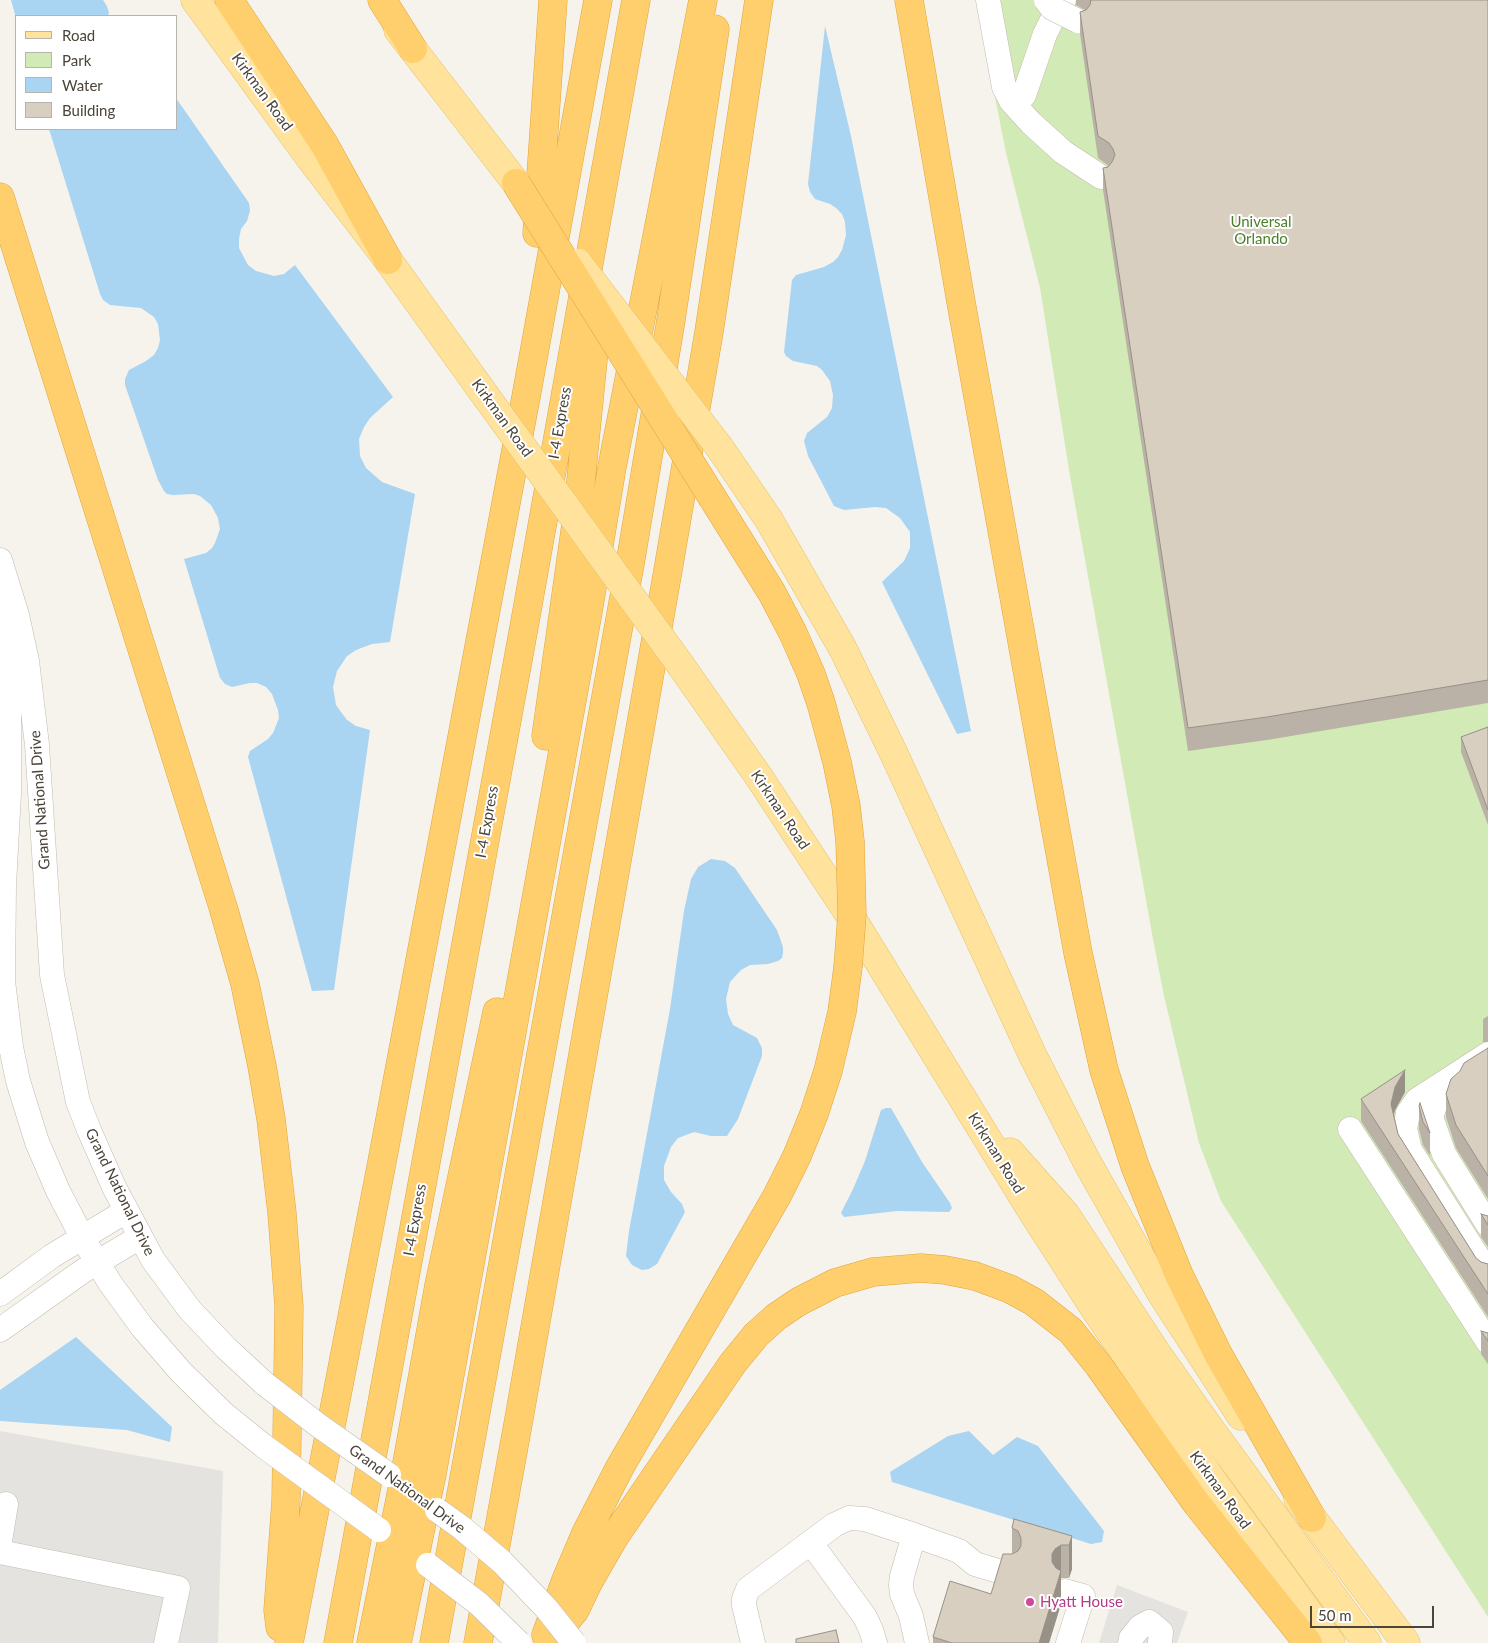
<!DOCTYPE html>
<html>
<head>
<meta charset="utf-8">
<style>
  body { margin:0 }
  #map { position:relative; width:1488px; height:1643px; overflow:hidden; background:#f6f3ec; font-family:Lato,sans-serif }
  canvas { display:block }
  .legend { position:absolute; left:15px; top:15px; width:162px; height:115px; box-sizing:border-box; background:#fff; border:1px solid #b7b4b0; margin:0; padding:6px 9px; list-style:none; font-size:15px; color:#4b4439 }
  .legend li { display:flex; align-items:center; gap:10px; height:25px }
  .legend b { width:25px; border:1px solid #b7b4b0 }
  .scale { position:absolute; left:1310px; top:1606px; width:124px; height:22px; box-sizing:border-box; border:2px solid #4b4439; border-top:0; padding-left:6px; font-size:15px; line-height:18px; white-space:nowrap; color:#4b4439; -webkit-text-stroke:4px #fff; paint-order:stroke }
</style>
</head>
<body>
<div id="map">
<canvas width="1488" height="1643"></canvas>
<ul class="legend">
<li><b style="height:6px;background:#ffe39c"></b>Road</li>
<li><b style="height:14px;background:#d2eab5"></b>Park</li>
<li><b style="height:14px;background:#a9d4f2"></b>Water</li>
<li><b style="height:14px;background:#d8cfc1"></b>Building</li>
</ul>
<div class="scale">50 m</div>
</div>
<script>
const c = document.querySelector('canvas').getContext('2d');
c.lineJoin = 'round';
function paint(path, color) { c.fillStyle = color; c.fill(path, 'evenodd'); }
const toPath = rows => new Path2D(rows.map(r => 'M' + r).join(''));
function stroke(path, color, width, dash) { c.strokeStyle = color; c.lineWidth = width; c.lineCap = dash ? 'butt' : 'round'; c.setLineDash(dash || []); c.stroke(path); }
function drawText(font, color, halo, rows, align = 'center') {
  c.font = font + ' Lato,sans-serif'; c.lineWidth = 4; c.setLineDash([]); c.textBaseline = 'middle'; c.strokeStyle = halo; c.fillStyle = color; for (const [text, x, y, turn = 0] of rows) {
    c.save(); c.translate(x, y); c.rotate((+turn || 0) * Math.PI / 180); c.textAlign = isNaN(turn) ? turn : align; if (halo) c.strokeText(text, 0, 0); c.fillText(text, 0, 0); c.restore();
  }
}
paint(toPath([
  [976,0,1488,0,1488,1617,1221,1201,1199,1143,1164,996,1153,939,1070,476,1040,288,1006,153]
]), '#d2eab5');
paint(toPath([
  [0,1431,223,1471,218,1643,0,1643],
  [1117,1585,1188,1612,1177,1643,1099,1643]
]), '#e5e3e0');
paint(toPath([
  [11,0,103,0,107,6,109,13,108,16,16,16,16,18],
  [825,26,851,136,971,731,957,734,882,582,904,561,910,548,910,532,900,518,886,508,875,507,844,510,834,506,808,456,804,441,807,433,827,417,832,408,833,395,830,381,822,370,817,366,793,361,786,356,784,352,792,280,796,275,824,267,833,262,838,257,842,250,846,235,845,222,842,214,836,208,830,204,815,199,810,192,808,184],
  [176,98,249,203,250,211,247,221,241,229,239,239,239,248,248,265,256,271,274,276,284,274,295,265,393,397,370,418,364,427,359,439,360,456,366,468,382,482,415,494,390,642,372,644,356,650,347,656,337,671,333,687,336,705,341,712,347,720,356,726,370,730,334,990,312,991,248,757,250,751,268,739,273,733,279,718,278,710,272,694,266,687,257,683,250,683,232,687,225,684,220,678,184,559,206,553,212,548,215,543,220,529,218,518,211,505,200,496,194,494,173,495,167,494,164,491,158,480,125,385,125,379,129,370,146,361,154,355,158,348,160,340,158,324,154,317,141,308,110,305,103,300,100,294,49,129,176,129],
  [711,859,725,861,735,868,777,930,783,947,783,953,782,958,778,961,768,964,750,965,741,970,730,982,726,999,728,1014,733,1025,757,1038,762,1048,762,1056,738,1119,727,1136,711,1136,694,1132,678,1138,671,1147,664,1166,664,1180,671,1192,682,1204,685,1212,657,1264,649,1269,642,1270,632,1265,626,1256,629,1231,670,1009,684,911,691,879,698,867],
  [886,1108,891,1108,922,1162,950,1203,952,1208,949,1212,897,1211,844,1217,841,1213,853,1189,865,1161,881,1110],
  [76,1337,172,1427,170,1442,127,1430,0,1421,0,1390],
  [969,1431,993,1455,1017,1437,1038,1446,1104,1531,1102,1542,1091,1544,892,1482,890,1472,948,1436]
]), '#a9d4f2');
const minor = toPath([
  [988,0,1004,87,1011,101,1031,123,1063,152,1101,177],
  [1024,95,1045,34,1054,16,1064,0],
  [0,560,17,615,27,661,37,745,52,975,78,1102,89,1130,114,1187,153,1260,190,1310,226,1348,265,1384],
  [0,596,9,681,9,793,4,885,3,981,11,1047,18,1081,37,1142,58,1191,82,1237,110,1283,142,1327,181,1372,224,1414,265,1447],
  [1488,1054,1417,1100,1408,1113,1405,1129,1410,1150,1488,1273],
  [1451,1084,1439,1094,1431,1117,1444,1154,1488,1225],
  [1350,1129,1488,1342],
  [0,1294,52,1256,126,1211],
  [0,1330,83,1271,140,1237],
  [914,1535,902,1576,901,1585,902,1594,911,1616,917,1643],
  [0,1541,6,1504],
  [811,1543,865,1617,871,1630,875,1643],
  [0,1552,178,1588,166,1643],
  [1065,1591,1083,1596,1068,1643],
  [753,1643,744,1605,744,1599,748,1589,834,1525,849,1518,865,1519,914,1535,959,1551,975,1564,1008,1574],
  [1130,1643,1131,1638,1140,1627,1149,1622,1161,1632,1160,1643]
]);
const major = toPath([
  [195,0,312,161,388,260,485,395],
  [398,30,516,183],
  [720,448,769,520,843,649,895,756,1033,1056,1087,1162,1161,1293,1241,1416],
  [682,667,759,777,858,928,1031,1210,1096,1311,1215,1484,1331,1643],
  [1010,1152,1066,1215,1156,1352,1209,1427,1367,1643],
  [1298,1499,1406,1643]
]);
const highway = toPath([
  [229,0,324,144,388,260],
  [382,0,413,49],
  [909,0,961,302,1078,953,1104,1070,1135,1166,1179,1275,1218,1354,1312,1518],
  [0,197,223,907,245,984,262,1066,271,1119,282,1213,289,1307,286,1501,278,1610,280,1627],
  [537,233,553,0],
  [712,497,772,593,793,633,811,674,821,703,837,762,846,806,850,841],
  [546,736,578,510,599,300],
  [546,1635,566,1580,586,1533,620,1467,777,1196,797,1156,814,1114,828,1071,842,1012,848,967],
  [289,1643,381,1167,526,397,598,0],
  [338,1643,524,627,636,0],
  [371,1643,403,1485,439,1285,497,1012],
  [397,1643,432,1474,588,612,612,467,703,0],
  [434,1643,630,564,670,326,715,29],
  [478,1643,518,1424,668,570,709,332,759,0],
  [548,1643,575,1610,589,1581,615,1536,733,1363,756,1335,776,1317,798,1302,835,1283,873,1272,921,1268,945,1270,975,1276,1010,1289,1034,1302,1071,1331,1099,1366,1197,1504,1308,1643]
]);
stroke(minor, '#c2bbae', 25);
stroke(major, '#e6c16a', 29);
stroke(highway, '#e0a43c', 29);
stroke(minor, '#fff', 24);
stroke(major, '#ffe39c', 28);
stroke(highway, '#ffcf6e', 28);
const minorBridge = toPath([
  [1046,0,1052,8,1078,21],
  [265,1384,318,1425,389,1475],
  [265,1447,379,1530],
  [437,1510,462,1528,502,1562,546,1608,574,1643],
  [428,1565,479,1604,519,1643]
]);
const majorBridge = toPath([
  [578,263,720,448],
  [485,395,682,667]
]);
const highwayBridge = toPath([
  [516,183,712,497],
  [848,967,852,914,850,841]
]);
stroke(minorBridge, '#c2bbae', 25, []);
stroke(majorBridge, '#e6c16a', 29, []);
stroke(highwayBridge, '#e0a43c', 29, []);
stroke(minorBridge, '#fff', 24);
stroke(majorBridge, '#ffe39c', 28);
stroke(highwayBridge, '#ffcf6e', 28);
paint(toPath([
  [1076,0,1488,0,1488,703,1267,740,1188,751,1103,190,1103,168,1109,166,1098,158,1080,34,1080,12,1085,10,1076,5],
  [1488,727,1488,825,1461,752,1461,737],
  [1488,1016,1488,1042,1483,1042,1483,1019],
  [1488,1048,1488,1199,1456,1148,1446,1117,1446,1094],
  [1405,1092,1395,1110,1394,1114,1398,1134,1476,1258,1481,1262,1488,1264,1488,1317,1361,1121,1361,1099],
  [1419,1106,1430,1133,1430,1156,1423,1145,1419,1129],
  [1481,1214,1488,1216,1488,1247,1481,1237],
  [1481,1331,1488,1333,1488,1364,1481,1354],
  [1012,1528,1072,1536,1072,1569,1069,1578,1061,1578,1061,1604,1049,1643,933,1643,933,1637,991,1594,1012,1554]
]), '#bab2a6');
paint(toPath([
  [1405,1070,1405,1092,1395,1110,1391,1126,1391,1104,1395,1087],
  [1072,1536,1072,1569,1069,1578,1069,1545],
  [1061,1545,1061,1604,1049,1643,1039,1643,1052,1587,1052,1554,1055,1549]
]), '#979187');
const building = toPath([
  [1091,0,1488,0,1488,680,1267,717,1188,728,1103,168,1108,167,1112,162,1115,155,1113,149,1109,143,1098,136,1080,12,1086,10,1090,5,1091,0],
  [1488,727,1488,810,1461,737,1488,727],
  [1488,1048,1488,1176,1456,1125,1446,1094,1451,1079,1460,1071,1464,1063,1488,1048],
  [1405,1070,1395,1087,1391,1104,1398,1134,1476,1258,1481,1262,1488,1264,1488,1294,1361,1099,1405,1070],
  [1420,1103,1430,1133,1423,1122,1419,1106,1420,1103],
  [1481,1214,1488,1216,1488,1225,1481,1214],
  [1481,1331,1488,1333,1488,1341,1481,1331],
  [1014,1519,1072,1536,1069,1545,1061,1545,1055,1549,1052,1554,1052,1562,1056,1568,1061,1571,1039,1643,952,1643,933,1637,950,1581,991,1594,1003,1554,1012,1554,1018,1551,1021,1546,1021,1538,1018,1531,1012,1528,1014,1519],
  [836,1630,839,1643,796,1643,796,1639,836,1630]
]);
paint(building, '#d8cfc1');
stroke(building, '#979187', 1);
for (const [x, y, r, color] of [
  [1030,1602,5,"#d1479c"]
]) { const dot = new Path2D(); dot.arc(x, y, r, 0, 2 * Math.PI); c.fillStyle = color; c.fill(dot); stroke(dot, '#fff', 2); }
drawText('15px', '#4b4439', '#fff', [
  ["Kirkman Road",262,92,54],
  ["Kirkman Road",502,418,54],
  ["I-4 Express",560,423,-80],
  ["Grand National Drive",40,800,-94],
  ["Kirkman Road",780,810,56],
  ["I-4 Express",487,822,-80],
  ["Kirkman Road",996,1153,58],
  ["Grand National Drive",120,1192,64],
  ["I-4 Express",415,1220,-80],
  ["Grand National Drive",407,1489,36],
  ["Kirkman Road",1220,1490,54]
]);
drawText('15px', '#4a7f2a', '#fff', [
  ["Universal",1261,222],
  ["Orlando",1261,239]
]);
drawText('15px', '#b23c85', '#fff', [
  ["Hyatt House",1040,1602]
], 'left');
</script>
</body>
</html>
